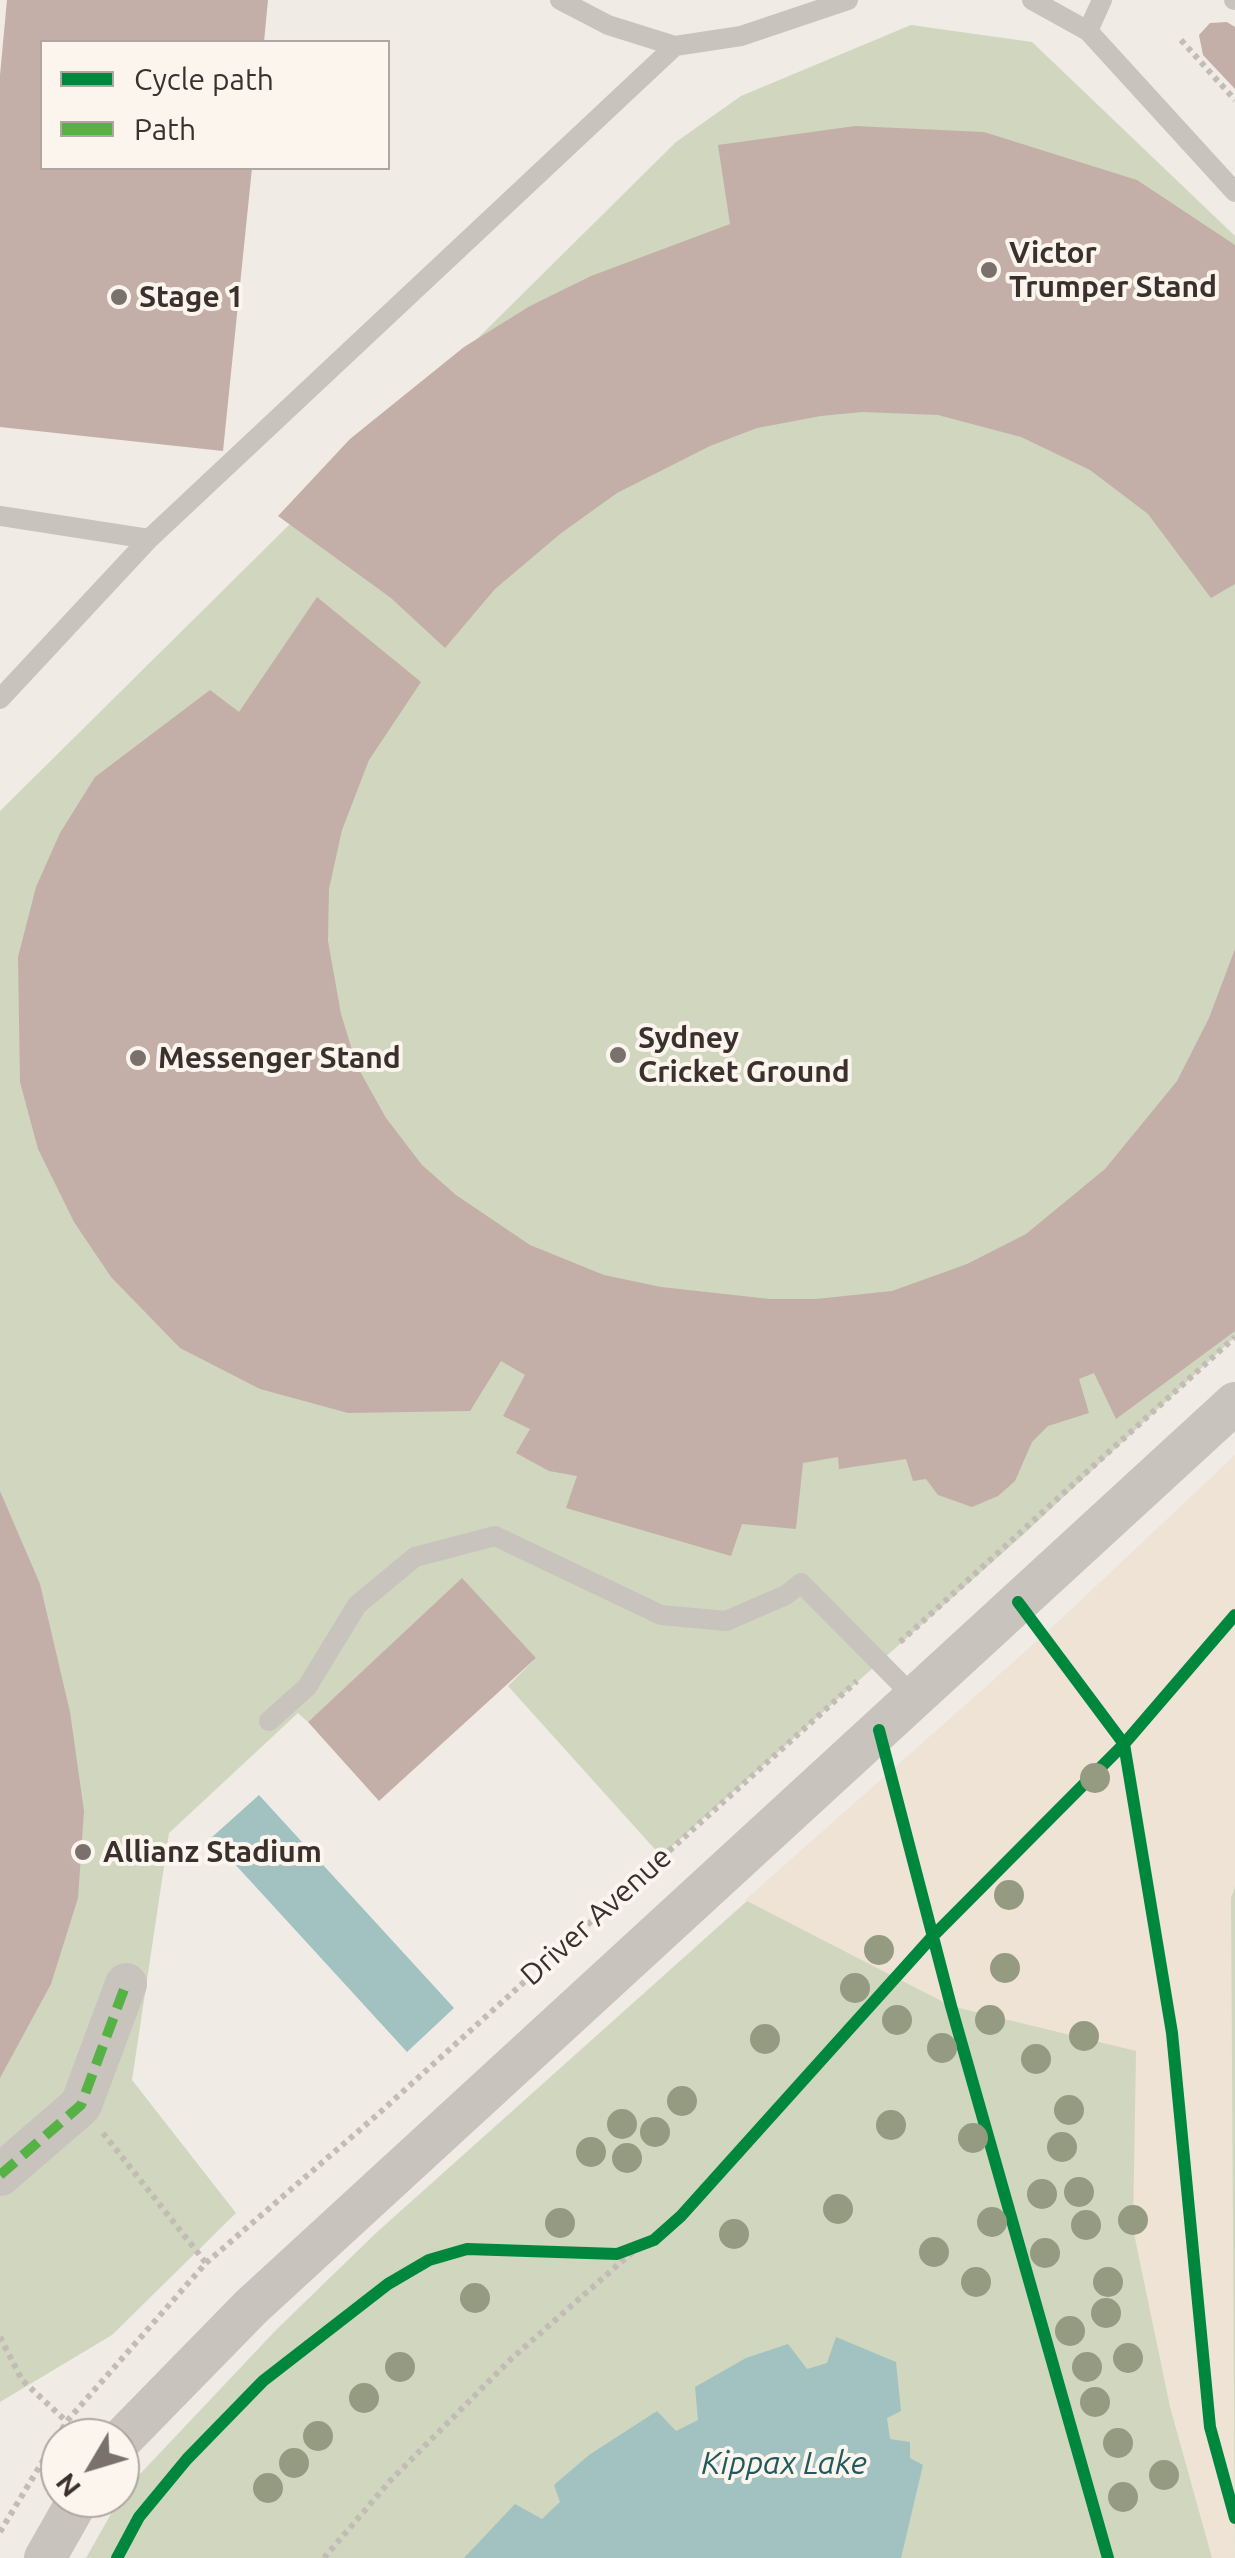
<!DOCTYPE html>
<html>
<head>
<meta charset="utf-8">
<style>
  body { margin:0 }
  #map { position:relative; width:1235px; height:2558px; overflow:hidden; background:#f0ebe5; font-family:Ubuntu,sans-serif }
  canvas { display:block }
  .legend { position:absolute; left:40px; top:40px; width:350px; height:130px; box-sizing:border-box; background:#fbf5ee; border:2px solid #aea6a0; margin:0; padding:12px 18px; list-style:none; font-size:30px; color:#3b302b }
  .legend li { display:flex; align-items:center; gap:20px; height:50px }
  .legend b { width:50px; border:2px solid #aea6a0 }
  .north { position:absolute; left:40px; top:2418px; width:100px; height:100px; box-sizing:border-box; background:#fbf5ee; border:2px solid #aea6a0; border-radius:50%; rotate:232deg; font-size:28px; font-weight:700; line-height:40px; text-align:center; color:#3b302b }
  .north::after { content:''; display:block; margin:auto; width:35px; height:45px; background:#7a716c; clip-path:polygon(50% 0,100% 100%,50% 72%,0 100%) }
</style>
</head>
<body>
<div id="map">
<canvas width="1235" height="2558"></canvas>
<ul class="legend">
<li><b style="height:12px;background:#00873e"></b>Cycle path</li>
<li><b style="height:12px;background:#57b246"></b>Path</li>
</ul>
<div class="north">N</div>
</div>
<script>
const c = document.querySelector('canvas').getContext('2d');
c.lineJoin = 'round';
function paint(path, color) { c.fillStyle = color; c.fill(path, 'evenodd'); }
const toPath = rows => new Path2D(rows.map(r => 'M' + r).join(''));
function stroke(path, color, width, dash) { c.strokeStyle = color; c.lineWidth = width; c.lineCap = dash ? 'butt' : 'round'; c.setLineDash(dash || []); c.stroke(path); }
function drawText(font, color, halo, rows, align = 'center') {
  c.font = font + ' Ubuntu,sans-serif'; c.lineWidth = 8; c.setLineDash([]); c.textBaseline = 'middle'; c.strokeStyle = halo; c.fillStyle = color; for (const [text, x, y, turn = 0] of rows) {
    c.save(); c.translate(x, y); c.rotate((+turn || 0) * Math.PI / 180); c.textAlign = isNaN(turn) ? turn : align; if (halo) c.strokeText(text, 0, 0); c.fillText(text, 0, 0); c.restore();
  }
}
paint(toPath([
  [911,25,1032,42,1235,236,1235,1337,1024,1534,661,1856,508,1686,536,1658,462,1579,308,1722,298,1713,169,1833,132,2080,236,2213,112,2335,0,2402,0,811,676,142,741,96],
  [1235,1458,1235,2558,86,2558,124,2491,276,2330,376,2233,1042,1637]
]), '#d1d6bf');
paint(toPath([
  [1235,1455,1235,1887,1231,1898,1235,2558,1212,2558,1170,2407,1133,2229,1136,2051,951,2006,745,1900,1042,1637]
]), '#eee3d5');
paint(toPath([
  [259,1795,454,2008,407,2052,211,1838],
  [836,2337,896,2362,901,2411,887,2418,890,2439,910,2442,910,2458,923,2465,901,2558,464,2558,515,2504,542,2519,560,2502,554,2485,589,2455,657,2411,676,2431,698,2420,695,2387,746,2358,788,2344,807,2369,827,2363]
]), '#a1c2c1');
paint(toPath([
  [7,0,268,0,264,42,42,42,42,168,252,168,223,451,0,427,0,75],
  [1227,22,1235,27,1235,89,1203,55,1199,35,1210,23],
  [855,126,984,132,1137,180,1235,245,1235,584,1211,598,1148,514,1090,470,1021,437,938,415,862,412,821,416,757,428,710,446,617,493,560,534,495,589,445,648,391,598,278,516,350,439,464,347,530,306,591,276,730,224,718,145],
  [317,597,421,682,369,760,342,830,329,889,328,941,341,1014,357,1066,386,1118,422,1165,456,1195,530,1245,604,1275,661,1287,770,1299,816,1299,892,1291,967,1264,1026,1234,1105,1169,1177,1081,1209,1018,1235,949,1235,1331,1116,1419,1094,1373,1079,1379,1089,1413,1048,1426,1032,1442,1015,1481,998,1496,972,1507,938,1495,926,1479,913,1481,906,1459,839,1469,838,1457,803,1463,796,1529,742,1524,731,1556,566,1508,577,1476,549,1471,516,1453,530,1429,503,1416,525,1375,501,1361,470,1411,348,1413,260,1389,180,1348,111,1277,74,1222,38,1149,20,1082,18,957,36,887,60,833,95,777,210,690,239,712],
  [0,1491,40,1584,70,1712,84,1811,78,1898,51,1984,0,2078],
  [462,1578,536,1658,379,1801,308,1722]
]), '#c3afa7');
stroke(toPath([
  [1181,40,1235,100],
  [900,1642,1235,1337],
  [103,2133,206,2263],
  [0,2337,22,2380,66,2421],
  [0,2532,67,2421,206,2263,377,2115,857,1681],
  [324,2558,390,2481,511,2359,637,2248]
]), '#c2bbb6', 6, [5, 5]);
stroke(toPath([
  [560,0,608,25,675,46,741,36,848,0],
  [1032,0,1088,31,1235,192],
  [1234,0,1235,0],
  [1088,31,1102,0],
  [0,516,149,539],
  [0,699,149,539,675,46],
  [269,1721,307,1687,357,1605,415,1557,495,1536,661,1615,726,1621,786,1595,801,1583,914,1697]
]), '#c9c3be', 20);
stroke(toPath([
  [0,2175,81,2105,126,1984],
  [120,2441,251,2307,1235,1403],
  [45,2558,79,2498]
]), '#c9c3be', 42);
stroke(toPath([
  [0,2175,81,2105,126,1984]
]), '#57b246', 10, [20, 10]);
stroke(toPath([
  [1018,1602,1124,1744,1172,2033,1210,2427,1235,2518],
  [879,1730,951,2006,1108,2558],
  [117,2558,139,2517,187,2459,263,2381,388,2284,429,2260,467,2249,617,2254,654,2240,681,2216,932,1937,1124,1744,1235,1615]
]), '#00873e', 12);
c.fillStyle = '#959b80';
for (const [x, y] of [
  [1095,1778],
  [1009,1895],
  [879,1950],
  [1005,1968],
  [855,1988],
  [897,2020],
  [990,2020],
  [1084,2036],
  [765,2039],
  [942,2048],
  [1036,2059],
  [682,2101],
  [1069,2110],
  [622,2124],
  [891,2125],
  [655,2132],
  [973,2138],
  [1062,2147],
  [591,2152],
  [627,2158],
  [1079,2192],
  [1042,2194],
  [838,2209],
  [1133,2220],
  [992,2222],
  [560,2223],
  [1086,2225],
  [734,2234],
  [934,2252],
  [1045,2253],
  [976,2282],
  [1108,2282],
  [475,2298],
  [1106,2313],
  [1070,2331],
  [1128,2358],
  [400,2367],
  [1087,2367],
  [364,2398],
  [1095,2402],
  [318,2436],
  [1118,2443],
  [294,2463],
  [1164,2475],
  [268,2488],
  [1123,2497]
]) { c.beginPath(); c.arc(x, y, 15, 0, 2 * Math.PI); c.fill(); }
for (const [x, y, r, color] of [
  [989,270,10,"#7a716c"],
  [119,297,10,"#7a716c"],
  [618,1055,10,"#7a716c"],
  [138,1058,10,"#7a716c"],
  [83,1852,10,"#7a716c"]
]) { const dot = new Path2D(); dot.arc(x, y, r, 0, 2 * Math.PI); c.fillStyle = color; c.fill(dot); stroke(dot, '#fbf5ee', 4); }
drawText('bold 30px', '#3b302b', '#fbf5ee', [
  ["Victor",1009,253],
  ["Trumper Stand",1009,287],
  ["Stage 1",139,297],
  ["Sydney",638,1038],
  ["Cricket Ground",638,1072],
  ["Messenger Stand",158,1058],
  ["Allianz Stadium",103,1852]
], 'left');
drawText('30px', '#3b302b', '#fbf5ee', [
  ["Driver Avenue",596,1916,-42]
]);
drawText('italic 32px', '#1f5a5e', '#fbf5ee', [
  ["Kippax Lake",784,2463]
]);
</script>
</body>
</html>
